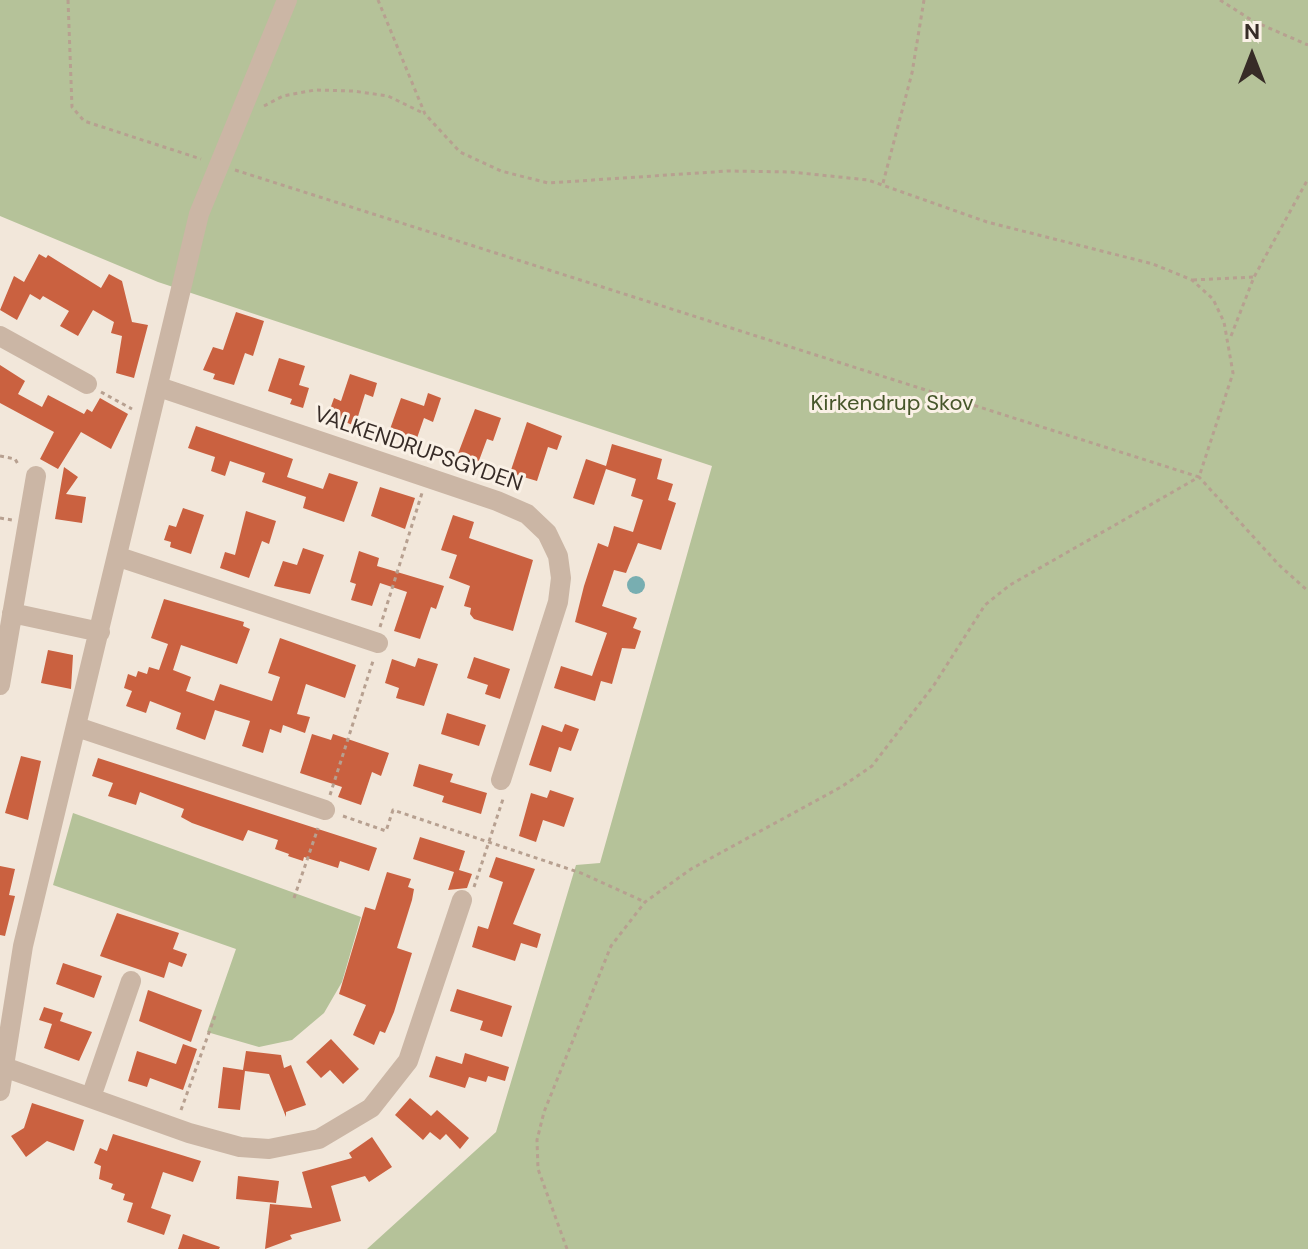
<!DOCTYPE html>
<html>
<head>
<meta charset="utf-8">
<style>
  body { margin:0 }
  #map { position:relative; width:1308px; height:1249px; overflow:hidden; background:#f2e7da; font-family:"DM Sans",sans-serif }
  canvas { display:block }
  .north { position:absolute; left:1212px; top:16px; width:80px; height:80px; -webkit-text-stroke:6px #faf1e6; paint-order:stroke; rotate:0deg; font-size:22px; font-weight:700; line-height:32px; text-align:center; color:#372c27 }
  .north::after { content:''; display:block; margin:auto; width:28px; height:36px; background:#372c27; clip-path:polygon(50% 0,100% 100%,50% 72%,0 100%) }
</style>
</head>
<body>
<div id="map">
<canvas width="1308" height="1249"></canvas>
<div class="north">N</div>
</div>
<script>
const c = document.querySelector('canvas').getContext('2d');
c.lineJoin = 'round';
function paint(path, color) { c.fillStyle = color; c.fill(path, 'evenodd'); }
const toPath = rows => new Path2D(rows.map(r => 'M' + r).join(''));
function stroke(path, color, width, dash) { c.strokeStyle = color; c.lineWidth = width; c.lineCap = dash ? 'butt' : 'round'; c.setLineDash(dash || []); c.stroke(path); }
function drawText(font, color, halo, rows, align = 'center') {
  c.font = font + ' "DM Sans",sans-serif'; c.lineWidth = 6; c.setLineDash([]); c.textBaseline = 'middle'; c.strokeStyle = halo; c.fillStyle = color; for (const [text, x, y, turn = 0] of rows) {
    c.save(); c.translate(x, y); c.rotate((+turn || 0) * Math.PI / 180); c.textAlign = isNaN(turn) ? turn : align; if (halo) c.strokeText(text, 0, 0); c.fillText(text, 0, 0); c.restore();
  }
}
paint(toPath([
  [0,0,1308,0,1308,1249,367,1249,496,1132,576,865,600,863,712,466,158,282,0,216],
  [73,813,361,917,342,982,324,1013,292,1040,259,1047,207,1032,236,949,53,885]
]), '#b5c299');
paint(toPath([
  '627 585a9 9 0 1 1 18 0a9 9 0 1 1-18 0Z'
]), '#78aeb1');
paint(toPath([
  [39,254,46,258,48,255,101,288,109,274,122,281,132,322,148,325,134,378,116,373,122,336,111,333,114,322,93,310,78,336,60,326,69,311,43,296,40,300,30,294,17,320,0,310,14,276,24,282],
  [236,312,264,321,253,356,245,353,234,385,213,379,215,374,203,370,213,347,223,350],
  [279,358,305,366,299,385,309,388,303,408,290,404,292,399,268,391],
  [0,365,25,381,18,394,42,407,48,395,84,414,87,409,92,412,100,398,128,414,111,449,81,432,58,469,40,459,54,432,0,403],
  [350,374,377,383,373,397,365,394,355,426,328,415,334,398,341,401],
  [428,393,441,398,433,422,424,418,416,441,389,432,401,398,424,406],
  [475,409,501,418,493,441,487,439,477,466,456,459],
  [527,422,562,436,557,450,548,447,537,481,510,473],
  [196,426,293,459,287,477,323,489,329,473,358,482,344,522,303,508,306,497,262,482,265,473,230,461,225,476,211,471,215,457,188,448],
  [612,444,662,459,657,479,673,484,668,500,676,503,661,550,638,543,626,573,614,570,602,606,637,618,633,628,641,631,635,649,622,648,612,684,601,681,595,701,554,688,561,666,592,676,607,633,575,622,584,586,598,543,608,547,614,526,633,532,643,500,631,496,636,479,606,469,594,505,573,498,586,459,606,466],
  [64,467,78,477,66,494,86,497,82,523,55,519],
  [380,487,415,498,405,529,371,516],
  [183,508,204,515,191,554,170,547,171,542,164,540,169,525,176,527],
  [246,511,276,521,269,544,262,541,249,578,220,568,225,552,235,555],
  [453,515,474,522,469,538,533,560,513,631,474,619,470,614,471,608,464,606,470,586,449,578,457,555,441,550],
  [303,548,324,555,310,594,274,586,283,561,297,565],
  [359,551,379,558,377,566,444,586,436,609,431,607,420,639,394,631,407,592,380,583,372,606,351,600,356,584,350,582],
  [164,599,244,622,243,626,250,629,237,664,181,645,173,670,191,677,186,691,214,701,220,684,272,701,280,677,268,673,280,638,356,665,345,698,306,684,297,714,310,717,305,733,283,725,281,733,270,729,263,753,242,746,250,721,215,710,205,740,176,729,181,713,150,701,146,713,126,706,132,691,124,688,128,674,136,677,138,671,147,674,149,667,159,670,168,644,151,638],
  [48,650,73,655,71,689,41,683],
  [474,657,510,669,500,699,485,694,488,685,467,678],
  [418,658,438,664,424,706,396,698,399,688,385,683,392,659,415,667],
  [447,713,486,725,479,746,441,734],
  [565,724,579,729,571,751,559,747,551,772,529,765,542,725,562,732],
  [312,734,331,740,333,734,389,753,381,776,372,772,361,805,338,797,342,787,300,773],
  [21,756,41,761,28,820,5,813],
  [98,758,377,848,369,871,340,861,338,868,304,857,303,861,288,856,289,854,275,849,278,840,248,830,243,841,192,823,181,817,184,809,140,792,136,805,108,796,113,783,92,776],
  [419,764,453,774,450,782,487,793,481,814,442,802,444,796,413,786],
  [550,790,574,798,564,827,543,820,536,842,519,836,531,793,547,798],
  [420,837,465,851,459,870,472,874,467,888,448,890,454,872,413,859],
  [496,857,535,869,513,924,541,934,537,948,521,943,515,961,472,947,478,926,488,929,503,882,489,877],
  [0,866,15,869,9,895,15,896,5,936,0,935],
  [387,872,411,879,408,887,414,889,412,900,397,948,412,953,394,1012,385,1033,380,1031,374,1045,353,1035,366,1005,339,994,365,907,375,910],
  [117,913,179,933,173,949,187,954,182,967,169,962,164,978,100,956],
  [63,963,102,976,94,998,56,984],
  [457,989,512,1006,502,1037,480,1030,483,1021,450,1011],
  [148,990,202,1010,191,1042,139,1021],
  [44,1007,63,1013,60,1021,92,1032,79,1061,44,1048,52,1024,39,1020],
  [331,1039,359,1069,343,1084,330,1070,321,1078,306,1062],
  [183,1044,197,1049,183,1090,150,1078,147,1087,128,1081,137,1051,176,1064],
  [246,1051,281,1055,284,1068,291,1065,306,1105,286,1112,286,1117,269,1074,245,1071,240,1110,218,1108,223,1067,243,1070],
  [465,1053,509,1067,505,1081,488,1076,486,1082,469,1077,465,1088,429,1077,436,1056,462,1064],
  [410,1098,431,1116,437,1110,469,1138,460,1149,446,1134,440,1140,430,1132,423,1140,395,1115],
  [32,1103,84,1120,74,1151,47,1141,26,1157,11,1136,24,1128],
  [113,1134,201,1161,193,1182,163,1172,151,1208,171,1215,164,1235,127,1222,133,1203,123,1200,125,1194,111,1189,113,1184,99,1179,101,1166,94,1163,100,1148,107,1151],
  [372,1137,392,1167,369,1182,365,1176,331,1186,341,1221,290,1235,292,1239,265,1249,270,1204,312,1208,302,1172,352,1158,349,1153],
  [238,1176,279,1181,276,1203,236,1199],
  [183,1234,220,1247,219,1249,178,1249]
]), '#ca6140');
stroke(toPath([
  [68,0,72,107,84,121,201,159],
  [1220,0,1253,21,1308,45],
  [264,106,283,96,315,90,353,91,388,96,425,114],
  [235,170,1199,477,1233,373,1224,322,1213,299,1192,280,1153,264,987,222,868,180,791,172,728,171,548,183,501,171,460,152,425,114,378,0],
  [883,183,912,73,924,0],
  [1193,280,1254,277],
  [1231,336,1254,277,1308,179],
  [101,392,132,409],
  [0,456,15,459,19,466],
  [0,518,12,520],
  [380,627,422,493],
  [330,795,373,661],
  [343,816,386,831,393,810,581,873,645,902],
  [474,887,503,799],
  [294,898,318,828],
  [181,1110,215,1016],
  [567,1249,538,1169,537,1140,544,1112,611,946,645,902,691,869,841,787,872,766,934,685,985,605,1010,585,1199,477,1279,565,1308,591]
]), '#b7a090', 3, [4, 4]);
stroke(toPath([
  [0,336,87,384],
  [159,387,497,501,527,514,547,533,558,556,561,578,558,602,501,780],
  [119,557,378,643],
  [12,613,100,632],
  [0,685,36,476],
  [77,727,325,810],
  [4,1067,189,1133,240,1147,269,1149,319,1139,371,1108,408,1061,462,900],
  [0,1091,23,946,199,214,287,0],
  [91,1097,131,981]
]), '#cbb6a5', 20);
drawText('22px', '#46562a', '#faf1e6', [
  ["Kirkendrup Skov",892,404]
]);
drawText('22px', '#372c27', '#faf1e6', [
  ["VALKENDRUPSGYDEN",418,450,19]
]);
</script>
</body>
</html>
